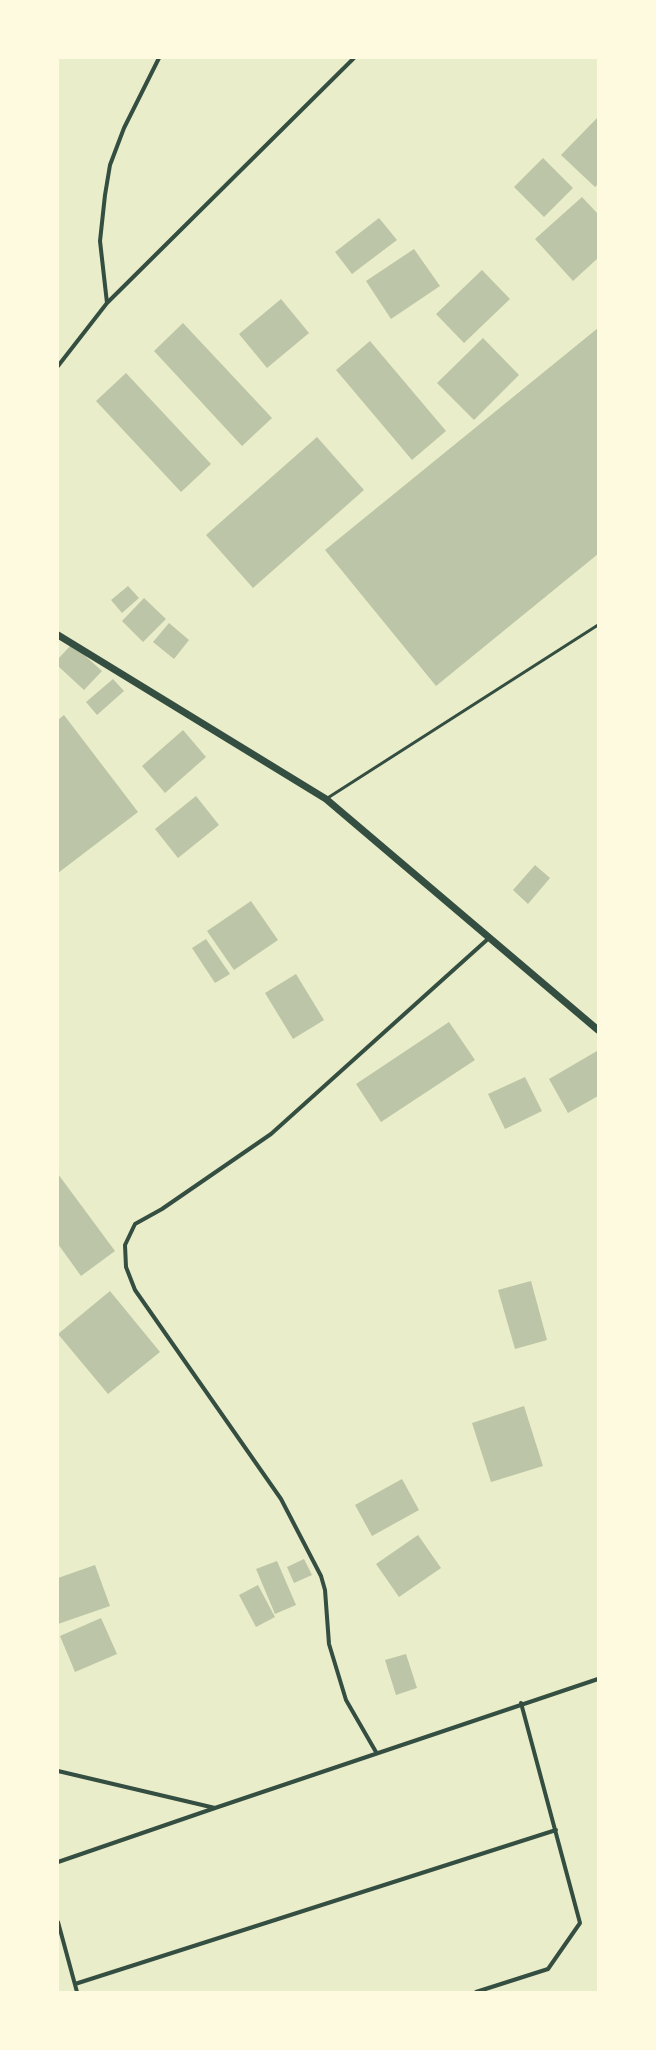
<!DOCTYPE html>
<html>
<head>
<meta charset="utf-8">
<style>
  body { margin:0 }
  #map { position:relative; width:656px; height:2050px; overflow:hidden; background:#e9edc9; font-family:Figtree,sans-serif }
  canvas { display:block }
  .frame { position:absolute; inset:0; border:59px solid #fefae0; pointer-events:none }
</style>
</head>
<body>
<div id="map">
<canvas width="656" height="2050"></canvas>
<div class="frame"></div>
</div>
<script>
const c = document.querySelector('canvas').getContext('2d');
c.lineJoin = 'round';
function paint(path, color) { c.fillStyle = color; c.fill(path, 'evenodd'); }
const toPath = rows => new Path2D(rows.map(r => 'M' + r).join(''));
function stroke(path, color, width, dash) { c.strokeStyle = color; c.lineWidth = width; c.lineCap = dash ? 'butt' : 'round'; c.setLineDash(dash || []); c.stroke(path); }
paint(toPath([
  [598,117,598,184,595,187,561,155],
  [543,158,573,188,544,217,514,187],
  [582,197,598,214,598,258,573,281,535,239],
  [379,218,397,240,352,274,335,252],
  [414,249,440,286,391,319,366,281],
  [482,270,510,299,464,343,436,314],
  [281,299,309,333,267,368,239,334],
  [183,323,272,418,242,446,154,351],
  [598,328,598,554,436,686,325,550],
  [483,338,519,375,474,420,437,383],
  [370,341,446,431,412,460,336,370],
  [126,373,211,464,181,492,96,401],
  [317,437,364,490,253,588,206,535],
  [128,586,139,598,122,613,111,600],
  [144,598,166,619,143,642,122,621],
  [169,623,189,640,174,659,153,642],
  [72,644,102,671,84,690,58,666,58,659],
  [113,679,124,691,97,715,86,702],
  [64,715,138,812,58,873,58,720],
  [183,730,206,757,165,793,142,766],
  [196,796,219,825,178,858,155,829],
  [535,865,550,878,528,904,513,890],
  [251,901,278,940,234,970,207,931],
  [206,939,230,974,215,983,192,948],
  [296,974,324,1020,293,1039,265,993],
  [449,1022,475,1060,381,1122,356,1084],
  [597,1051,598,1096,568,1113,549,1079],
  [525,1077,542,1111,505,1129,488,1094],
  [58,1174,115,1251,81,1276,58,1244],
  [531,1281,547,1340,515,1349,498,1290],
  [110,1291,160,1352,108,1394,58,1334],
  [524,1406,543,1466,491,1482,472,1423],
  [402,1479,419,1510,372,1536,355,1505],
  [418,1535,441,1568,399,1597,376,1564],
  [304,1559,312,1575,294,1583,287,1567],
  [277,1561,296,1605,275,1614,256,1569],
  [95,1565,110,1606,58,1624,58,1578],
  [258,1585,275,1617,256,1627,239,1595],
  [101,1618,117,1654,75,1672,60,1636],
  [406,1654,417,1688,396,1695,385,1660]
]), '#bcc5a7');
stroke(toPath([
  [326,799,598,625]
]), '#344e41', 3);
stroke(toPath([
  [107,303,100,241,105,195,110,165,124,128,159,58],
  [58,366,107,303,354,58],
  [376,1752,346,1700,329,1644,325,1590,321,1576,281,1499,135,1290,126,1267,125,1245,135,1224,162,1209,271,1134,489,938],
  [58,1771,215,1808,598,1679],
  [58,1862,215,1808],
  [58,1922,77,1992],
  [75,1984,556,1830],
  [476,1992,548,1969,580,1923,521,1703]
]), '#344e41', 4);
stroke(toPath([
  [58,635,326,799,598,1030]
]), '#344e41', 7);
</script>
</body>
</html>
